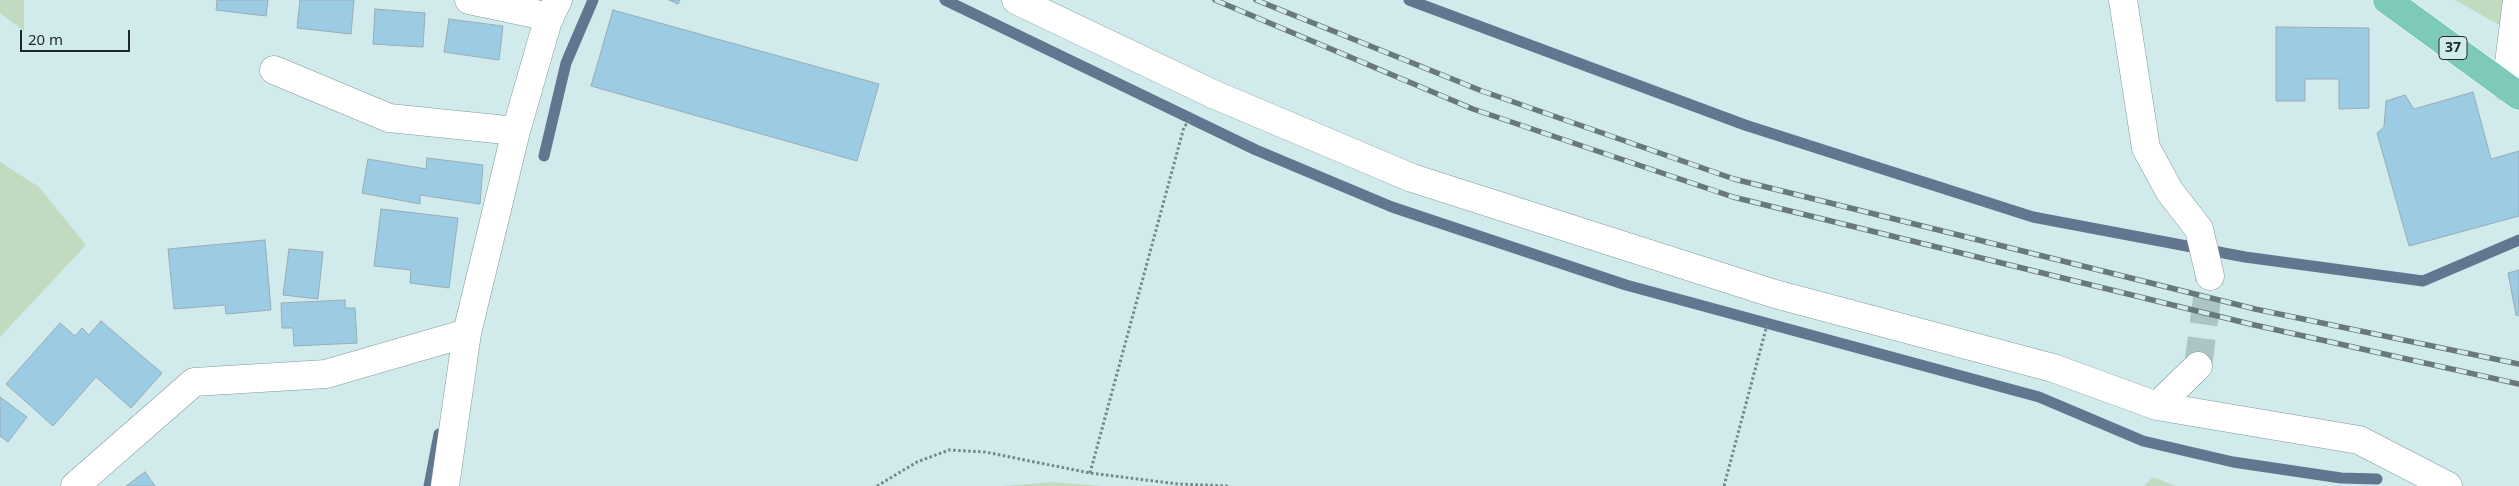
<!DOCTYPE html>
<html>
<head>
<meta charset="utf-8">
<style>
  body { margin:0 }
  #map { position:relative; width:2519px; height:486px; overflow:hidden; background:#d1ebec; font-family:"Noto Sans",sans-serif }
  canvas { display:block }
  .scale { position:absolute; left:20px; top:30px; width:110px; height:22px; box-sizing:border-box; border:2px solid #1f2829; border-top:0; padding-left:6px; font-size:15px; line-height:18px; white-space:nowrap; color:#1f2829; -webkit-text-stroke:4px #d1ebec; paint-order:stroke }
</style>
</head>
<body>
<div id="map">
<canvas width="2519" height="486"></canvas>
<div class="scale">20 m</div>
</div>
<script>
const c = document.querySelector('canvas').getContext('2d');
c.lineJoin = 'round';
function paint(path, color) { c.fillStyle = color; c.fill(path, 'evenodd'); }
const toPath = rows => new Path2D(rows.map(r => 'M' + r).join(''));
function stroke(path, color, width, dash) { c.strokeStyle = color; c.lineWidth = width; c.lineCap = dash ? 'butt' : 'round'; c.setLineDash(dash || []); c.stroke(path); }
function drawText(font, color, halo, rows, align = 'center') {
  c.font = font + ' "Noto Sans",sans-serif'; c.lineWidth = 5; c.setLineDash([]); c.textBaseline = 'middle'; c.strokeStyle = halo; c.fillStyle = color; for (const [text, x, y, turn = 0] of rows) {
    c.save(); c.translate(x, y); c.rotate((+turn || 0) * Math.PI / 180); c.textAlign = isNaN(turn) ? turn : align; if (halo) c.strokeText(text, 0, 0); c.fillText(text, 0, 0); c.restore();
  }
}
paint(toPath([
  [0,0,24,0,24,31,0,13],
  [2455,0,2505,0,2501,26],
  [0,162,39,187,86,245,0,337],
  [2153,477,2175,486,2144,486],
  [1054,482,1101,486,1003,486]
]), '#c2dac0');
stroke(toPath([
  [945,0,1256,150,1392,207,1626,285,2039,397,2143,441,2233,462,2341,478,2377,479],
  [1409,0,1745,125,2033,217,2245,257,2423,281,2519,240],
  [544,156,566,63,593,0],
  [429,486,439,434]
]), '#637690', 11);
const building = toPath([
  [217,0,268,0,266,16,216,10,217,0],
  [300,0,354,0,351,34,297,28,300,0],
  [669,0,680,0,678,4,669,0],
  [375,9,425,13,423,47,373,44,375,9],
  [613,10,879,84,857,161,591,86,613,10],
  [449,19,503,26,499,60,444,52,449,19],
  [2276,27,2369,28,2369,108,2339,109,2339,79,2305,79,2305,101,2276,101,2276,27],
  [2473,92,2491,159,2519,151,2519,216,2409,246,2377,133,2384,127,2386,101,2405,95,2414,109,2473,92],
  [427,158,483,165,480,204,420,195,420,204,362,193,368,159,426,169,427,158],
  [381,209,458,218,449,288,410,283,411,270,374,266,381,209],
  [265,240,271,310,226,314,225,305,174,309,168,249,265,240],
  [289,249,323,252,318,299,283,295,289,249],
  [2519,270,2519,316,2516,315,2508,273,2519,270],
  [345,300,345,308,355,308,357,343,294,346,293,328,282,328,281,303,345,300],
  [101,321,162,373,131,408,96,377,53,426,6,384,60,323,75,336,82,328,89,335,101,321],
  [0,397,27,417,8,442,0,436,0,397],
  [145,472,155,486,126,486,145,472]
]);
paint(building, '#9ccce4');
stroke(building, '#98acb6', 1);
stroke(toPath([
  [2198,366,2210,276]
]), '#adc4c5', 28, [28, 14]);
const minor = toPath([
  [469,0,550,17],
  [1016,0,1213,94,1412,178,1775,294,2053,368,2157,406,2359,440,2448,486],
  [2123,0,2146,148,2170,192,2199,229,2210,276],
  [274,70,389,118,516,131],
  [2506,87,2517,0],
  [2157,406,2198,366],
  [75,486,194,382,326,374,467,333],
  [445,486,467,333,516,131,548,20,558,0]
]);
const major = toPath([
  [2387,0,2519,96]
]);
stroke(minor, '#819899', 29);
stroke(major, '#fff', 29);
stroke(toPath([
  [1090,473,1184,127,1191,119],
  [877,486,917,462,949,450,985,452,1090,473,1178,484,1230,486],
  [1724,486,1767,325]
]), '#768788', 3, [2.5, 2.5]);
stroke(minor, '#fff', 28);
stroke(major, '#7ccab7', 28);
const rail = toPath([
  [1215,0,1473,109,1733,197,2250,324,2519,384],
  [1256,0,1482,91,1734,179,2255,309,2519,364]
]);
stroke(rail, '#69797a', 5.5);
stroke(rail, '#d1ebec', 4, [11]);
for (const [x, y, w] of [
  [2453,48,28]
]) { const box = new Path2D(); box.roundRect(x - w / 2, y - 11.5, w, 23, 4); c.fillStyle = '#d1ebec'; c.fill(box); stroke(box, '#1f2829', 1); }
drawText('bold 14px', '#1f2829', null, [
  ["37",2453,48]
]);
</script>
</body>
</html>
